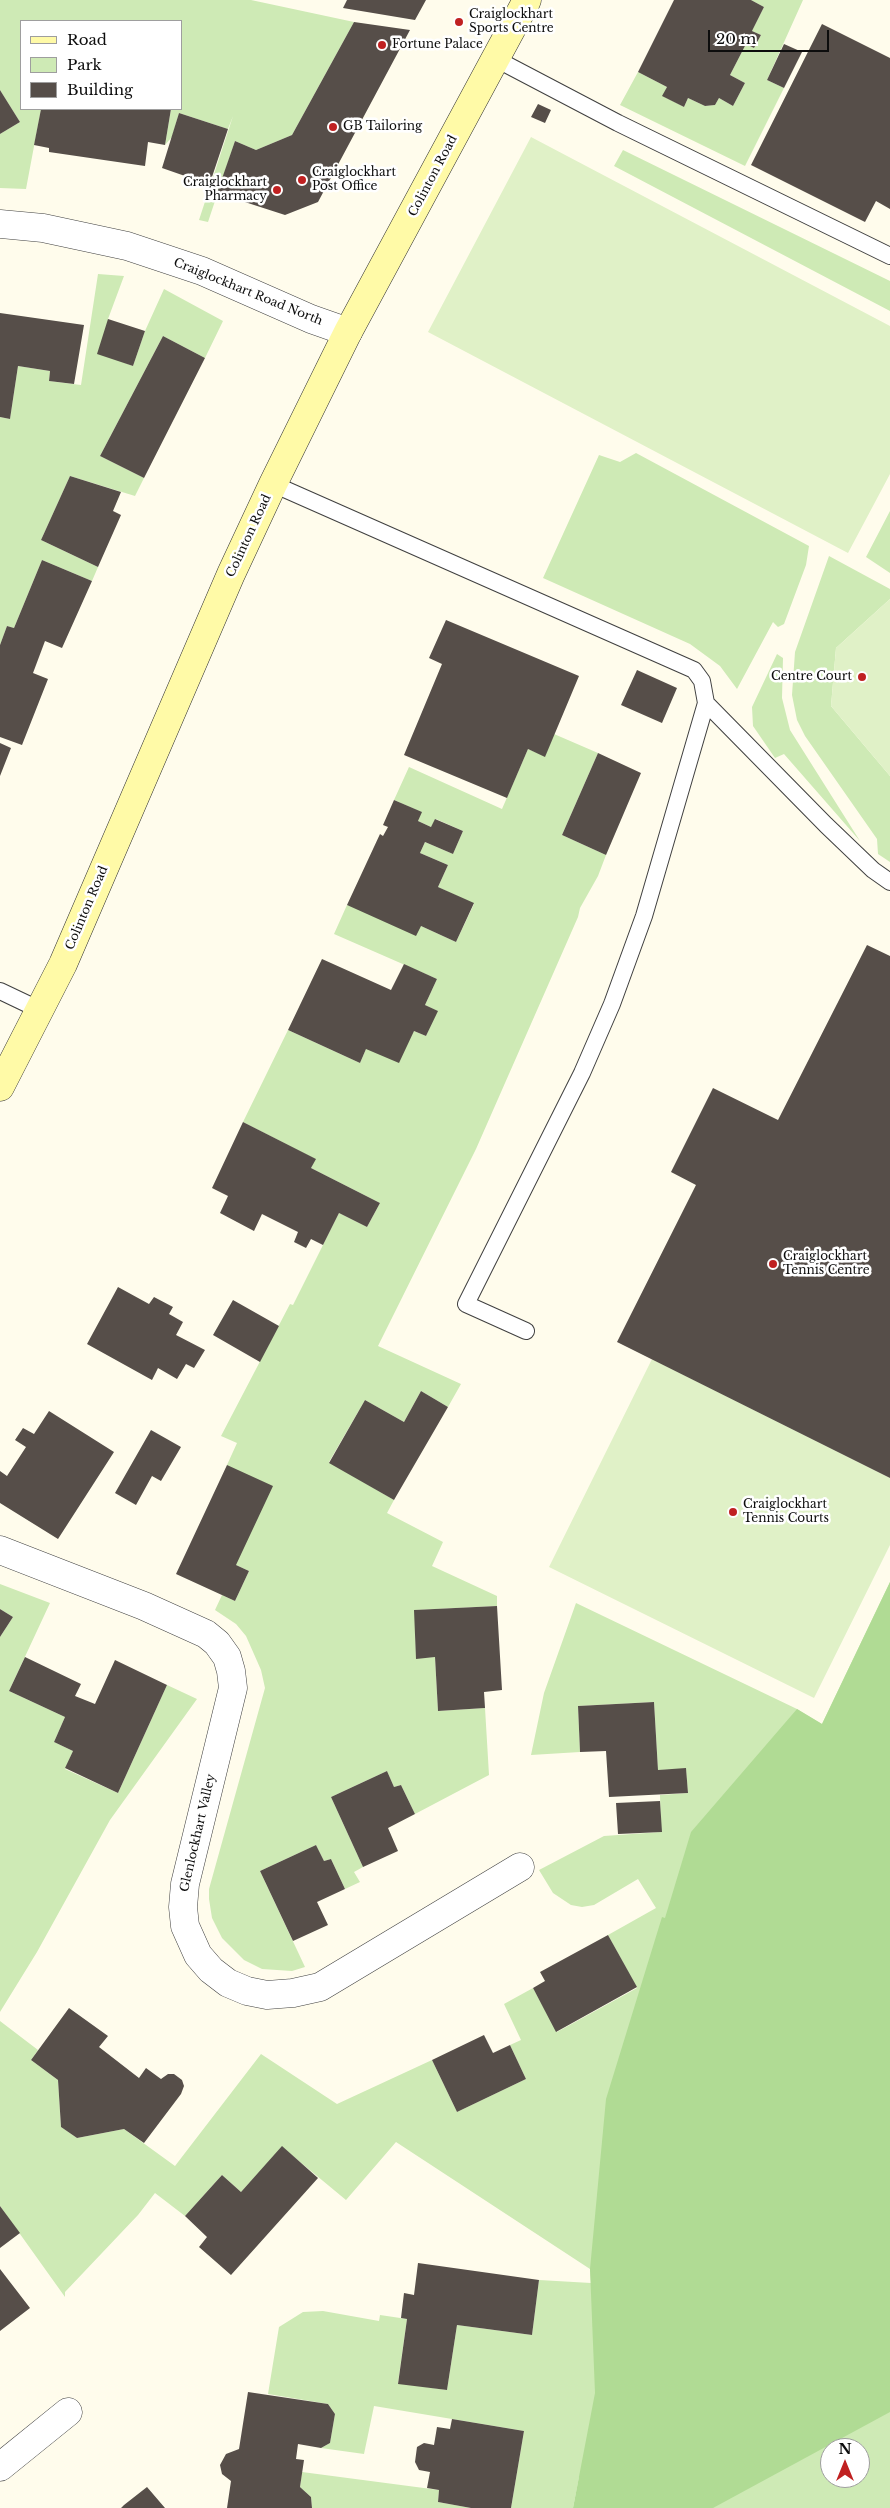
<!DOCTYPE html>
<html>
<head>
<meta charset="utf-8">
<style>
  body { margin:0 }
  #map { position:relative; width:890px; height:2508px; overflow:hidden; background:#fffcec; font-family:"Libre Baskerville",serif }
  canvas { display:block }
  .legend { position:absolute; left:20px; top:20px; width:162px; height:90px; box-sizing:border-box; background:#fff; border:1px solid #9e9e9e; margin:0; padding:6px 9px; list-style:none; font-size:15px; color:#0d0d0d }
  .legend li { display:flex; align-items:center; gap:10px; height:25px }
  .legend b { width:25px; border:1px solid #9e9e9e }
  .north { position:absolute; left:820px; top:2438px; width:50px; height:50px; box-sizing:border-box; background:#fff; border:1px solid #9e9e9e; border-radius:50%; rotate:0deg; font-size:14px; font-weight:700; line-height:20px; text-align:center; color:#0d0d0d }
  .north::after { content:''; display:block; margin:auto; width:18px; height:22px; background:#c02121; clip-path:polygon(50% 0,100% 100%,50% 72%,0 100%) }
  .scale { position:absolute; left:708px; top:30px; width:121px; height:22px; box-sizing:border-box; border:2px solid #0d0d0d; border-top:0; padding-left:6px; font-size:15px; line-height:18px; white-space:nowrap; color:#0d0d0d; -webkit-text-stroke:4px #fff; paint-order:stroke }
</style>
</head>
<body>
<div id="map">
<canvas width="890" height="2508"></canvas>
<ul class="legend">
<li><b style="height:6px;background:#fffaa7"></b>Road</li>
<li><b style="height:14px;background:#ceeab5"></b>Park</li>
<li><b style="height:14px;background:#564e49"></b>Building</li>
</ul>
<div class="north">N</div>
<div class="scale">20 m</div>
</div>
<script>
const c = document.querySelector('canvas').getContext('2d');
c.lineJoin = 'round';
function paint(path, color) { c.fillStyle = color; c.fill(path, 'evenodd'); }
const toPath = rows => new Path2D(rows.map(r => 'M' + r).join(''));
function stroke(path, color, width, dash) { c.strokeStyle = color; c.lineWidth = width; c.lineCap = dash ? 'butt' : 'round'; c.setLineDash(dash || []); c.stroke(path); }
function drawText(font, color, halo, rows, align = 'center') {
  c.font = font + ' "Libre Baskerville",serif'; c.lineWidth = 5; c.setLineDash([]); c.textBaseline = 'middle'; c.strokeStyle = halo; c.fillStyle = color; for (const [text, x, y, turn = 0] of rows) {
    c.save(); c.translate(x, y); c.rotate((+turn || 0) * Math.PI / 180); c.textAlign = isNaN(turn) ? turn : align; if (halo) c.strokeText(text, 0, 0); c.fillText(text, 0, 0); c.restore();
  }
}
paint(toPath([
  [0,0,251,0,354,22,292,135,256,150,235,141,208,222,199,220,233,116,228,129,179,113,172,137,165,145,171,109,181,109,181,21,21,21,21,109,41,109,26,189,0,188,0,134,20,122,0,90],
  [751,0,803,0,767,80,784,88,745,166,620,105,638,72,667,87,663,96,684,107,688,98,705,106,715,105,719,98,733,106,745,83,730,75,746,44,754,48,761,35,752,31,764,7],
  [623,150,890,281,890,311,614,166],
  [98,274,124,276,108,319,115,359,133,366,145,331,164,289,223,321,205,358,163,336,100,456,144,478,135,496,70,476,41,540,98,567,92,581,42,560,14,628,7,626,0,645,0,417,10,419,18,366,50,371,49,381,81,385],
  [636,453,809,546,806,565,784,624,778,627,773,622,737,689,720,666,690,644,543,578,599,455,620,462],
  [890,511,890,573,866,557],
  [829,556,890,589,890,599,836,648,831,706,890,776,890,862,878,854,877,839,805,736,797,720,792,695,795,652],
  [777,654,783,658,782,698,790,730,860,841,784,754,775,758,753,726,752,707],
  [554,734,598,753,562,835,606,855,598,876,580,908,578,917,476,1149,378,1346,461,1384,448,1407,421,1391,404,1422,365,1400,329,1462,394,1500,387,1513,443,1542,432,1566,497,1596,497,1606,415,1610,416,1658,435,1657,438,1711,485,1708,489,1775,415,1814,401,1785,394,1787,387,1771,331,1797,363,1867,354,1872,360,1882,345,1889,331,1859,324,1861,316,1845,260,1871,305,1967,292,1971,262,1969,244,1960,222,1938,212,1918,209,1899,209,1889,265,1688,261,1670,246,1636,236,1624,215,1610,222,1595,235,1601,249,1571,236,1565,227,1465,237,1443,221,1436,290,1304,293,1305,339,1213,367,1227,380,1203,311,1168,315,1159,243,1122,288,1030,360,1063,366,1049,414,1031,426,1036,437,1011,425,1005,437,979,334,934,347,905,421,926,456,942,474,904,438,887,448,865,420,853,425,842,453,854,463,831,436,819,431,827,418,821,421,812,394,800,409,767,502,809,528,749,545,756],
  [890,1582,890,2508,626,2508,579,2477,573,2508,511,2508,524,2431,374,2406,364,2454,321,2448,330,2443,335,2414,328,2404,268,2394,279,2327,303,2312,323,2311,379,2321,380,2315,407,2319,398,2383,447,2390,457,2325,532,2335,539,2280,591,2283,590,2269,396,2142,346,2200,282,2147,241,2192,222,2175,185,2216,155,2193,138,2215,65,2292,65,2297,0,2206,0,2021,38,2050,31,2060,58,2080,61,2127,77,2138,124,2129,175,2166,261,2054,337,2104,432,2060,457,2112,526,2079,510,2045,521,2040,504,2004,533,1988,557,2032,637,1988,608,1935,656,1908,638,1879,594,1905,582,1907,571,1905,553,1893,539,1870,604,1836,661,1832,660,1795,688,1793,686,1769,658,1770,654,1702,578,1706,580,1752,531,1755,544,1693,576,1603,797,1709,822,1724],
  [830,2448,860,2448,860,2478,830,2478],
  [0,1584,50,1603,9,1691,65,1717,54,1742,73,1751,65,1769,118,1793,167,1685,197,1699,110,1820,37,1952,0,2012,0,1637,13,1617,0,1609],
  [302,2472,439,2490,438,2502,471,2508,312,2508,311,2497,300,2487]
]), '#ceeab5');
paint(toPath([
  [890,1582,890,2412,713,2508,573,2508,595,2393,590,2269,606,2099,662,1917,665,1918,691,1832,797,1709,822,1724]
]), '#b0db94');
paint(toPath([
  [531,137,890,326,890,474,848,553,428,332],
  [890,599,890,776,831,706,836,648],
  [652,1359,890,1478,890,1545,814,1698,549,1567]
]), '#e0f1c7');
paint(toPath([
  [347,0,426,0,415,20,343,8],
  [674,0,751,0,764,7,752,31,761,35,754,48,746,44,730,75,745,83,733,106,719,98,715,105,705,106,688,98,684,107,662,96,667,87,638,72],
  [354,22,410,30,318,202,285,215,217,193,235,141,256,150,292,135],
  [822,24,890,58,890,209,876,201,865,222,751,165],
  [784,44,802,52,784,88,767,80],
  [0,90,20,122,0,134],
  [538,104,551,110,545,123,531,117],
  [41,109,171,109,165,145,148,142,145,166,49,152,49,148,34,145],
  [179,113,228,129,208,189,183,181,185,176,162,168],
  [0,313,84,325,74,384,49,381,50,371,18,366,10,419,0,417],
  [108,319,145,331,133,366,97,354],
  [163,336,205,358,144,478,100,456],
  [70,476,121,492,113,511,121,515,98,567,41,540],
  [42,560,92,581,62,648,45,641,33,673,48,679,22,745,0,737,0,645,7,626,14,628],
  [446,620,579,676,545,757,528,749,507,798,404,755,442,664,429,658],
  [637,670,677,688,662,723,621,705],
  [0,743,11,748,0,776],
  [598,753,641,773,606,855,562,835],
  [394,800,422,812,418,821,431,827,435,819,463,831,453,854,425,842,420,853,448,865,438,887,474,903,456,942,421,926,416,936,347,905,380,834,383,836,388,827,383,825],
  [867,945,890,956,890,1478,617,1342,696,1185,671,1172,713,1088,778,1120],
  [322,959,391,990,404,964,437,979,425,1005,438,1011,426,1036,414,1031,399,1063,366,1049,360,1063,288,1030],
  [243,1122,316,1159,311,1168,380,1203,367,1227,339,1213,323,1245,311,1239,306,1248,294,1242,298,1232,262,1214,254,1231,220,1213,228,1196,212,1188],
  [118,1287,149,1304,154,1297,173,1307,169,1314,183,1322,176,1335,205,1350,194,1368,186,1364,177,1379,158,1368,152,1380,87,1344],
  [233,1300,279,1326,260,1362,213,1335],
  [421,1391,448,1407,394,1500,329,1463,365,1400,404,1422],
  [49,1411,114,1452,58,1539,0,1503,0,1471,7,1476,26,1447,15,1440,23,1428,34,1434],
  [151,1430,181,1447,161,1481,152,1476,136,1505,115,1493],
  [227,1465,273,1486,236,1565,249,1571,235,1601,176,1574],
  [497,1606,502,1690,484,1692,485,1708,438,1711,435,1657,416,1659,414,1610],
  [0,1609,13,1617,0,1637],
  [25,1657,81,1684,75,1696,95,1704,115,1660,167,1685,118,1793,65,1768,73,1751,54,1742,65,1717,9,1691],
  [654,1702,658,1770,686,1768,688,1793,609,1797,606,1751,580,1752,578,1706],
  [387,1771,394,1787,401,1785,415,1814,388,1828,398,1851,363,1867,331,1797],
  [660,1801,662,1832,618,1834,616,1803],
  [316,1845,324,1861,331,1859,345,1889,317,1902,328,1925,293,1941,260,1871],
  [608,1935,637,1987,556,2032,533,1988,545,1981,540,1972],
  [69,2008,108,2036,99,2047,139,2078,146,2068,161,2079,168,2074,174,2074,182,2080,184,2086,181,2094,144,2143,124,2129,77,2138,61,2127,58,2080,31,2060],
  [484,2035,493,2053,510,2045,526,2079,457,2112,432,2060],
  [282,2146,318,2178,231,2275,199,2247,207,2237,185,2216,222,2175,241,2192],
  [0,2206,20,2233,0,2248],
  [418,2263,539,2280,532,2335,457,2325,447,2390,398,2384,407,2319,401,2318,404,2293,414,2295],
  [0,2269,30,2308,0,2331],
  [248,2392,328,2404,335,2414,330,2443,321,2448,298,2444,296,2459,304,2460,300,2487,311,2497,312,2508,227,2508,231,2481,222,2474,220,2465,226,2454,239,2449],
  [452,2419,524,2431,511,2508,471,2508,438,2502,439,2490,427,2488,430,2472,419,2470,415,2462,417,2447,424,2443,434,2445,437,2427,450,2429],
  [147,2487,165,2508,121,2508,124,2505]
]), '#564e49');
const lane = toPath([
  [496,59,618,123,890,256],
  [273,484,694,670,702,681,706,703,644,916,612,1004,582,1073,466,1304,526,1331],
  [706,703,826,825,873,870,890,882],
  [0,991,40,1010]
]);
const street = toPath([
  [0,224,43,228,127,246,202,271,311,319,348,332],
  [0,1550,144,1606,206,1634,217,1643,227,1657,231,1671,233,1688,185,1884,183,1907,185,1926,198,1955,211,1970,228,1983,247,1991,267,1995,293,1993,320,1987,520,1867],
  [0,2467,68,2412]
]);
const secondary = toPath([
  [0,1087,63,964,231,574,273,484,348,332,527,0]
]);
stroke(lane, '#404040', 18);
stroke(street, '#404040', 29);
stroke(secondary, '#2f2f2f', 29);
stroke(lane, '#fff', 16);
stroke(street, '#fff', 28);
stroke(secondary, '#fffaa7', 28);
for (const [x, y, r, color] of [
  [459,22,5,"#c02121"],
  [382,45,5,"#c02121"],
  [333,127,5,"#c02121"],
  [302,180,5,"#c02121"],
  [277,190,5,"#c02121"],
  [862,677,5,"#c02121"],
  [773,1264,5,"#c02121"],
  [733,1512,5,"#c02121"]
]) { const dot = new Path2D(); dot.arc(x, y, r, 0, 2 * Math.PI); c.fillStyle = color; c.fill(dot); stroke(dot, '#fff', 2); }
drawText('12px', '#0d0d0d', '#fff', [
  ["Craiglockhart",469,15],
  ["Sports Centre",469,29],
  ["Fortune Palace",392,45],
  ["GB Tailoring",343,127],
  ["Craiglockhart",312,173],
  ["Post Office",312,187],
  ["Craiglockhart",267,183,"right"],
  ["Pharmacy",267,197,"right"],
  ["Centre Court",852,677,"right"],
  ["Craiglockhart",783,1257],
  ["Tennis Centre",783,1271],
  ["Craiglockhart",743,1505],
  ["Tennis Courts",743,1519]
], 'left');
drawText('12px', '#0d0d0d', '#fff', [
  ["Colinton Road",433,176,-62],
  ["Craiglockhart Road North",248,292,22],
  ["Colinton Road",249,536,-65],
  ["Colinton Road",87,908,-67],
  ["Glenlockhart Valley",198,1833,-77]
]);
</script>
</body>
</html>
